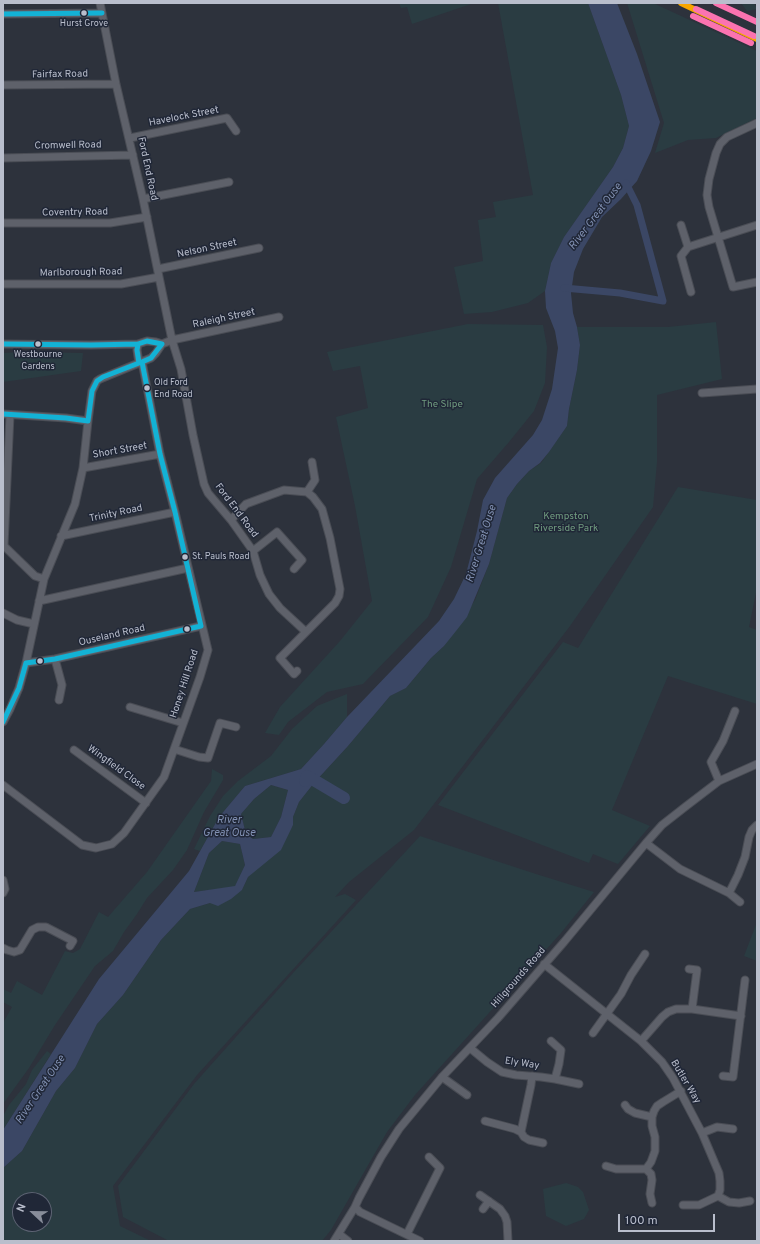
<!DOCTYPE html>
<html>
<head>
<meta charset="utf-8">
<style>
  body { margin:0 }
  #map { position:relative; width:760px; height:1244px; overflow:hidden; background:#2d323c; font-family:Overpass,sans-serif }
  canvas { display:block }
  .frame { position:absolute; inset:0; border:4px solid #b9becc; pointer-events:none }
  .north { position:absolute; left:12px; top:1192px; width:40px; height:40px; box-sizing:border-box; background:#202737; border:1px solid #5d6373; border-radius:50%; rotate:292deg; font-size:11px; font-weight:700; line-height:16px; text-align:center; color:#b9becc }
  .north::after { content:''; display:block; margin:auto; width:14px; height:18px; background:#888d9a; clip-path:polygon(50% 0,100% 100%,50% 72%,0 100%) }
  .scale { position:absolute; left:618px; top:1214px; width:97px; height:18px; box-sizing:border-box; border:2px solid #b9becc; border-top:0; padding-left:5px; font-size:12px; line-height:14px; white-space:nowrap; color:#b9becc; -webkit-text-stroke:3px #202737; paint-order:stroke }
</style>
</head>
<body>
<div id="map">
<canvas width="760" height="1244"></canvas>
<div class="frame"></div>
<div class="north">N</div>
<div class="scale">100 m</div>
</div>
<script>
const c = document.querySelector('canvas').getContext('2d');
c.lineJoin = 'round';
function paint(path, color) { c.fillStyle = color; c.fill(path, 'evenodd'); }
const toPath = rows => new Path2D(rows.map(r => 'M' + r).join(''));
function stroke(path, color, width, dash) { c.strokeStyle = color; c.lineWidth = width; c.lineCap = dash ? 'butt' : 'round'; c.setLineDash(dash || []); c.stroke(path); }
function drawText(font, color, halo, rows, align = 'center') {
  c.font = font + ' Overpass,sans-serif'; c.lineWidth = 3; c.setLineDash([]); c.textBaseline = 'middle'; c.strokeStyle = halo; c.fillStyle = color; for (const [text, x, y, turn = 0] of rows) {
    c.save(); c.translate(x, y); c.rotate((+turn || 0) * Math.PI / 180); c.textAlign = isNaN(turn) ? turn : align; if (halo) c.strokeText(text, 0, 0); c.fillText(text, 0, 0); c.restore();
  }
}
paint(toPath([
  [399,3,474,3,412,24,407,7,401,8],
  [498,3,588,3,621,95,629,126,623,148,613,167,564,237,551,263,545,291,528,303,492,312,464,314,454,267,483,261,478,220,496,217,493,202,533,195],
  [627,3,653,3,757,51,757,118,716,138,688,140,655,153,664,123],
  [741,3,754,3,757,9,747,11],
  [716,322,722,379,657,395,657,462,653,507,570,626,414,830,349,882,335,897,345,894,356,900,197,1075,113,1186,120,1226,151,1241,3,1241,3,1168,22,1151,56,1091,75,1068,97,1024,123,995,161,940,190,909,210,903,242,890,248,877,255,870,293,825,293,817,299,802,314,783,348,746,390,696,406,688,431,658,444,646,475,600,489,564,507,498,517,484,529,471,541,463,567,426,569,409,577,370,580,345,577,327,668,327],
  [20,1200,44,1200,44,1224,20,1224],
  [468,324,543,325,547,347,545,383,534,411,509,442,477,479,451,567,428,617,363,684,327,692,288,722,279,735,265,733,280,707,340,641,372,601,355,506,336,417,368,408,360,366,333,371,327,352],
  [21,352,83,353,81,371,3,382,3,353],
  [678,487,757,500,757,588,749,627,757,630,757,704,668,676,612,810,650,826,618,864,593,854,589,863,438,805,563,642,578,648],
  [347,694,347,717,324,744,301,769,245,786,219,817,200,851,194,849,210,816,223,796,238,781,271,756,292,729,317,706],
  [212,769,223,775,223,780,204,812,187,850,173,870,147,898,137,914,124,932,113,951,95,966,55,1025,29,1068,3,1104,3,1023,12,1007,3,1002,3,989,11,993,17,981,42,995,65,951,73,953,80,949,99,912,108,917,147,872,211,781],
  [271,785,288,790,281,817,271,837,253,839,246,834,241,814,254,799],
  [420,836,536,874,594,892,561,933,415,1095,387,1132,331,1230,322,1241,169,1241,123,1217,118,1186,194,1084,293,973],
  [222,841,240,844,245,865,235,887,194,892,209,853],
  [757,922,757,961,744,956],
  [47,1051,51,1054,3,1130,3,1116,9,1105,26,1084,32,1070],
  [566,1183,578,1187,583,1192,589,1210,584,1219,566,1226,546,1216,543,1189]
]), '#2a3c42');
paint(toPath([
  [588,3,617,3,637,54,660,122,651,151,637,181,621,199,602,217,583,249,574,272,571,293,573,313,577,327,580,345,577,370,569,409,567,426,549,452,540,463,529,471,517,484,507,498,489,564,467,617,456,631,444,646,431,658,406,688,390,696,348,746,314,783,299,802,293,817,293,825,281,850,248,877,242,890,231,899,218,906,210,903,190,909,161,940,123,995,97,1024,75,1068,56,1091,22,1151,3,1168,3,1130,99,979,189,871,219,817,245,786,301,769,324,744,347,717,439,621,454,599,466,574,477,531,483,500,495,478,533,435,542,420,552,389,558,348,555,331,546,308,545,291,551,263,564,237,613,167,623,148,629,126,621,95],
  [271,785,288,790,281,817,271,837,253,839,246,834,241,814,254,799],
  [222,841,240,844,245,865,235,886,194,892,209,853]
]), '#3b4765');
stroke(toPath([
  [564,288,620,293,663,301,637,205,626,183]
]), '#3b4765', 7);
stroke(toPath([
  [305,781,307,776,344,798]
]), '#3b4765', 12);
const minor = toPath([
  [100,3,116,84,143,199,172,340,162,344],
  [3,14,102,13],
  [3,85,116,84],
  [757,123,727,137,720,144,716,153,709,179,707,195,709,207,733,287,757,282],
  [130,138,227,118,236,131],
  [3,158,133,155],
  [143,199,229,182],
  [3,223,110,223,147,217],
  [681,225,688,247],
  [158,269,259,248],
  [3,284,121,284,159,277],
  [691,292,681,256,688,247,757,225],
  [279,317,172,340,181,369,193,435,204,484,208,493,231,520,253,551,260,575,269,594,280,608,306,632],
  [3,344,91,345,138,344,147,341,156,342,162,344],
  [138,344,137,350,139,363],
  [702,393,757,389],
  [3,414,66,418,88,421],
  [83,468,160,454],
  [307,492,315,480,312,462],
  [231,520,246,504,284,490,307,492,313,497,322,509,330,538,340,589,339,596,335,603,280,658,294,674,297,671],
  [61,536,175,512],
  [3,545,35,576,44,579],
  [4,545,10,415],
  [253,551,277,532,302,560,294,569],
  [39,601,188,568],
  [3,613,17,620,34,624],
  [55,659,62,685,59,700],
  [26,663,55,659,201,626],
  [130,707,183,723],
  [3,722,10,709,19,688,26,663,44,579,75,504,83,468,88,421,92,391,97,381,100,379,151,358,156,353,162,344],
  [174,749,199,757,208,758,220,723,236,727],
  [74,750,146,803],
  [719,781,711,762,723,741,735,711],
  [3,785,82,845,96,848,112,844,124,833,164,777,200,677,208,650,175,512,160,454,142,362],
  [646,843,680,869,729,893,740,902],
  [3,880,5,889,3,893],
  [729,893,738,875,745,857,749,837,752,830,757,825],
  [3,948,7,950,14,952,20,950,32,930,38,927,46,927,73,941,70,946],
  [544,964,641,1041,662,1062,673,1078,702,1133,719,1173,720,1181,720,1190,718,1196,699,1205,683,1205],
  [689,969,697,970,692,1009],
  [593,1033,621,994,631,975,645,954],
  [641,1041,662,1017,668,1012,676,1009,692,1009,741,1016],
  [470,1048,487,1062,502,1072,516,1075,541,1077,555,1079,559,1064,561,1050,551,1041],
  [723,1076,733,1077,745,980],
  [442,1077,467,1095],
  [555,1079,579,1084],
  [625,1105,628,1109,635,1113,652,1117],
  [485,1121,515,1129,521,1132,524,1137,529,1140,543,1143],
  [521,1132,531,1085,532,1076],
  [702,1133,717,1127,733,1129],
  [606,1166,616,1169,646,1169,651,1162,655,1151,655,1137,652,1126,652,1117,654,1111,657,1106,663,1102,681,1091],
  [646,1169,651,1174,652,1180,650,1194,652,1203],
  [480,1195,500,1209,505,1216,507,1222,508,1241],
  [718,1196,729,1202,739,1203,750,1201],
  [355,1207,360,1212,420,1241],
  [483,1209,489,1201],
  [339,1234,348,1241],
  [407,1234,440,1168,429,1157],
  [334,1241,355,1207,359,1198,381,1157,399,1129,442,1077,498,1018,564,942,646,843,662,825,685,807,719,781,757,764]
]);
stroke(minor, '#4a4d55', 9);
stroke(minor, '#5e616a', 7);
stroke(toPath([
  [3,14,102,13],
  [3,344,91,345,138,344,147,341,162,344,151,358,142,362,160,454,175,512,201,626,55,659,26,663,19,688,3,722],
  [3,414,66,418,88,421,92,391,97,381,103,377,139,363,137,350,138,344]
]), '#13b2d5', 5);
stroke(toPath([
  [681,3,757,39]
]), '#f7a600', 6);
stroke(toPath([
  [696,9,754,36]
]), '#fb73b0', 6);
stroke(toPath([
  [716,3,757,22]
]), '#fb73b0', 6);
stroke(toPath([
  [693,16,751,43]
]), '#fb73b0', 6);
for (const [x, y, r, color] of [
  [84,13,3.5,"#b9becc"],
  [38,344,3.5,"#b9becc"],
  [147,388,3.5,"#b9becc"],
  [185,557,3.5,"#b9becc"],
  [187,629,3.5,"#b9becc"],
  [40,661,3.5,"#b9becc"]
]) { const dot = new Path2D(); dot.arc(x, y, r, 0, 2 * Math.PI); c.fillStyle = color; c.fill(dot); stroke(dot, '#202737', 1.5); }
drawText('9px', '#b9becc', '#202737', [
  ["Hurst Grove",84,24],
  ["Westbourne",38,355],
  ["Gardens",38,367],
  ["Old Ford",154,383,"left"],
  ["End Road",154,395,"left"],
  ["St. Pauls Road",192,557,"left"]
]);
drawText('10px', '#b9becc', '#202737', [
  ["Fairfax Road",60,75,-1],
  ["Havelock Street",184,117,-11],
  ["Cromwell Road",68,146,-1],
  ["Ford End Road",147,169,78],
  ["Coventry Road",75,213,-1],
  ["Nelson Street",207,249,-12],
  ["Marlborough Road",81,273,-1],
  ["Raleigh Street",224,319,-12],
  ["Short Street",120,451,-10],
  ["Ford End Road",236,511,53],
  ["Trinity Road",116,514,-12],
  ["Ouseland Road",112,636,-13],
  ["Honey Hill Road",185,684,-72],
  ["Wingfield Close",116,768,36],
  ["Hillgrounds Road",519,978,-49],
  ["Ely Way",522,1064,9],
  ["Butler Way",685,1082,59]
]);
drawText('10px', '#709c7f', '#202737', [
  ["The Slipe",442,405],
  ["Kempston",566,517],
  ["Riverside Park",566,529]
]);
drawText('italic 11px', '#8190b2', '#202737', [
  ["River Great Ouse",596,217,-53],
  ["River Great Ouse",482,544,-73],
  ["River",229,821],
  ["Great Ouse",229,834],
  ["River Great Ouse",41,1090,-56]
]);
</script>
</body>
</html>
